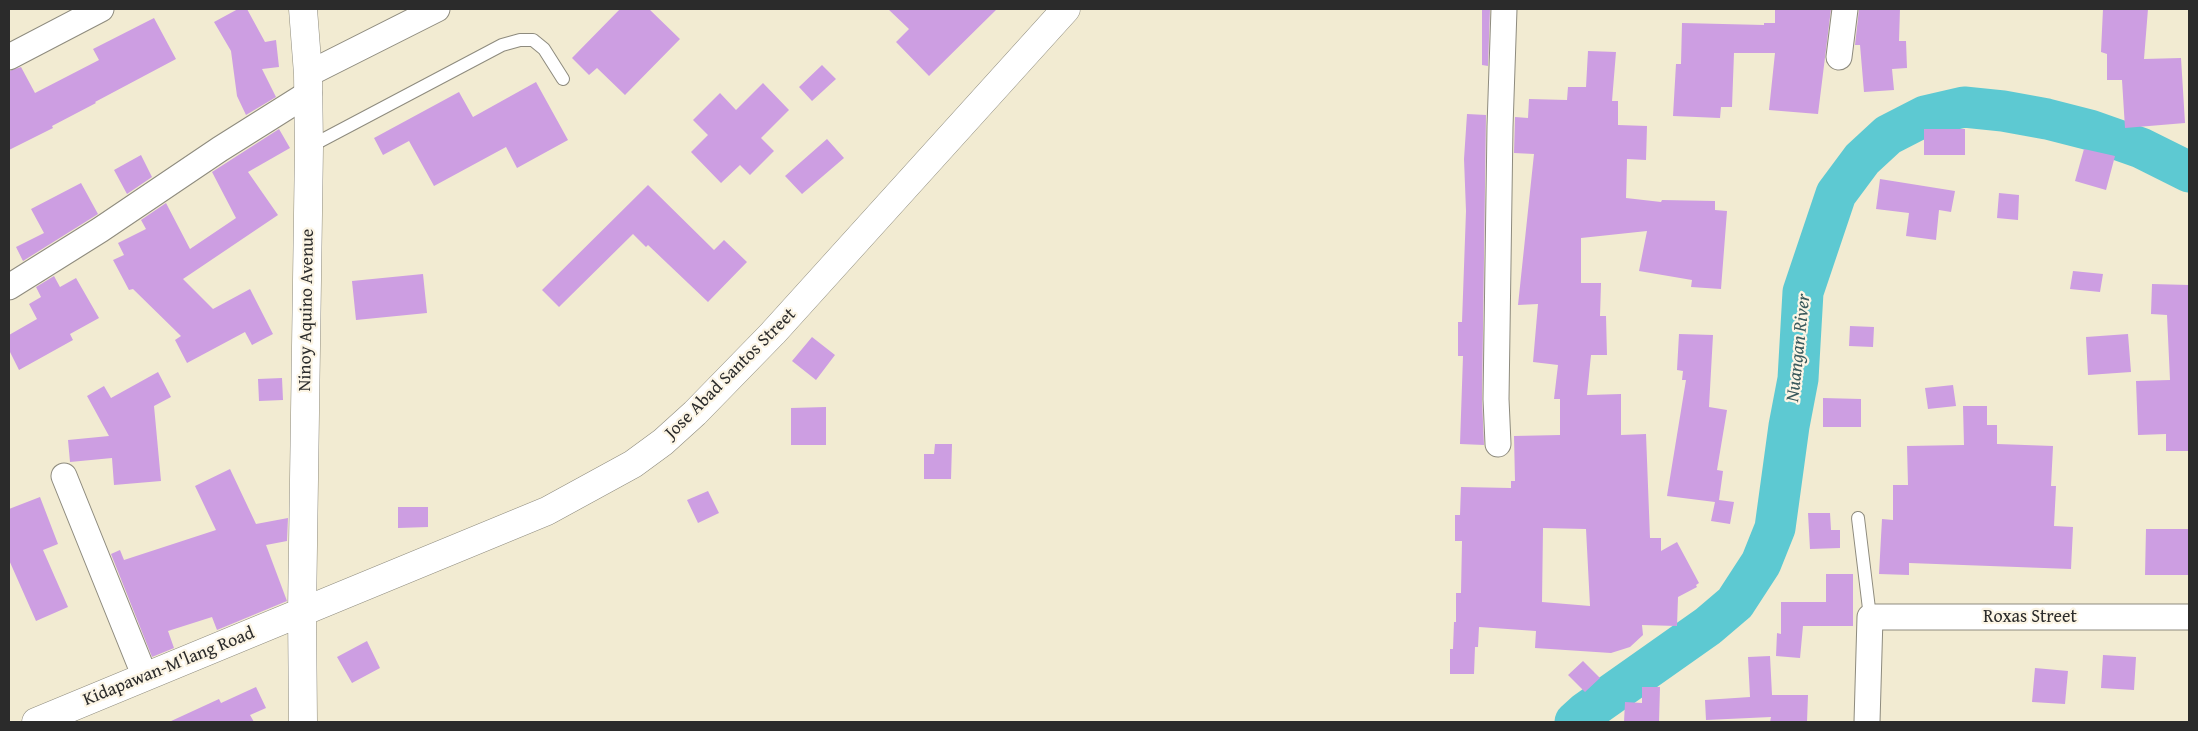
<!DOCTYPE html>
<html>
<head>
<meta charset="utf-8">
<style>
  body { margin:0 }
  #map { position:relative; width:2198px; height:731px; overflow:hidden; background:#f2ebd2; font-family:"Gentium Book Plus",serif }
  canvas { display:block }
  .frame { position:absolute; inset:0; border:10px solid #2b2b2b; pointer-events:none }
</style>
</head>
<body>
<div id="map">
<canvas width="2198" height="731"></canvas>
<div class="frame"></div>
</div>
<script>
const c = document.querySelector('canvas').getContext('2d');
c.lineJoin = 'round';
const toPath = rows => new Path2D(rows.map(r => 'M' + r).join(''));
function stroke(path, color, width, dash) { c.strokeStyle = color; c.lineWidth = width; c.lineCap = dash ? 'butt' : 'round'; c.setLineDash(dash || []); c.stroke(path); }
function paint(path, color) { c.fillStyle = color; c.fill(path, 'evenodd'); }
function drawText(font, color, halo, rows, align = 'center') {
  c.font = font + ' "Gentium Book Plus",serif'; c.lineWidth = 4.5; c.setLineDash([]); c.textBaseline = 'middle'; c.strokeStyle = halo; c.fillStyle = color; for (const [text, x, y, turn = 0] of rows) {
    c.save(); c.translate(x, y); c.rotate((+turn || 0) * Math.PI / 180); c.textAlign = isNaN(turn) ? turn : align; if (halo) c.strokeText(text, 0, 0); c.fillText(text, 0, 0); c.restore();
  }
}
stroke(toPath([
  [1575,722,1586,712,1708,626,1735,603,1761,563,1775,528,1789,426,1798,379,1803,292,1836,194,1862,159,1888,135,1925,116,1964,107,2003,111,2047,119,2090,130,2141,148,2189,172]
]), '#5dc9d2', 41);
paint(toPath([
  [238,9,247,9,265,42,276,40,279,67,262,69,276,97,246,115,237,96,231,51,214,22],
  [620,9,649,9,680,39,625,95,597,68,589,75,572,58],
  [888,9,997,9,929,76,896,42,909,29],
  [1482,9,1490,9,1488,66,1482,65],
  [1775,9,1831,9,1818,114,1769,110,1775,53,1734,53,1732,107,1721,107,1720,118,1673,116,1676,64,1681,64,1682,23,1764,25,1764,23,1775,23],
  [1859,9,1900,9,1899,41,1906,41,1907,68,1892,69,1894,90,1864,92,1860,45,1855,45],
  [2103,9,2148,9,2144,59,2181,58,2185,123,2125,128,2122,80,2107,80,2107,54,2101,52],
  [154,18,176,59,95,102,96,103,52,126,53,128,9,150,9,71,21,67,35,93,99,60,93,49],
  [1588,51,1616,52,1612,101,1618,101,1618,125,1647,126,1646,160,1627,159,1626,198,1661,202,1662,200,1715,201,1715,210,1727,211,1721,289,1691,287,1692,280,1639,271,1647,231,1581,238,1581,283,1601,283,1600,316,1606,316,1607,355,1591,355,1587,395,1621,394,1621,435,1646,434,1650,538,1661,538,1661,551,1677,542,1699,583,1696,585,1697,587,1678,597,1677,626,1642,625,1643,635,1630,647,1611,653,1535,648,1536,631,1479,627,1478,647,1475,647,1474,674,1450,674,1450,649,1453,649,1454,622,1456,622,1456,593,1461,593,1462,541,1455,541,1455,515,1460,515,1461,487,1511,488,1511,481,1515,481,1514,436,1560,435,1560,399,1554,399,1558,365,1533,362,1538,304,1518,305,1534,154,1514,153,1515,117,1528,118,1529,99,1567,100,1568,87,1586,87],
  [1543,528,1586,529,1590,606,1542,602],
  [822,65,836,79,812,101,799,87],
  [536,82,568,140,517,168,506,147,434,186,409,141,383,155,374,138,459,92,473,117],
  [763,83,789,110,761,138,774,151,750,175,740,165,721,183,691,152,708,135,693,120,720,93,736,110],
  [1467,114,1486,115,1482,399,1484,445,1460,444,1463,356,1458,356,1458,322,1462,322,1466,211,1464,159],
  [279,129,290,148,248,172,278,215,183,279,213,309,250,289,273,334,252,345,245,332,187,363,175,340,181,336,133,289,129,290,113,260,124,255,118,243,146,229,141,220,166,203,190,249,236,218,212,172],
  [1924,129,1965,129,1965,155,1924,155],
  [827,139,844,158,802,194,785,176],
  [2084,149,2115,156,2106,190,2075,181],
  [141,155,152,177,127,194,114,170],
  [1880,179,1955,191,1951,212,1939,210,1936,240,1906,236,1909,213,1876,209],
  [81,183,98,214,23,261,16,247,44,233,31,209],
  [648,185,714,250,724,240,747,262,708,302,648,245,646,247,633,234,559,307,542,290],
  [1999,193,2019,195,2018,220,1997,218],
  [2073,271,2103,274,2100,292,2070,289],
  [423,274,427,313,356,320,352,281],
  [54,276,60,287,76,278,99,318,70,334,73,340,19,370,9,350,9,335,37,319,29,304,41,297,36,287],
  [2152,284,2189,285,2189,451,2166,451,2166,434,2138,435,2136,381,2170,380,2167,315,2151,314],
  [1850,326,1874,327,1873,347,1849,346],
  [1679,334,1713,335,1709,407,1727,410,1717,470,1723,471,1719,500,1734,502,1730,524,1711,521,1715,502,1667,496,1686,380,1682,380,1683,371,1677,370],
  [2128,334,2131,372,2088,375,2086,337],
  [812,337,835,355,816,380,792,361],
  [158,372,171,397,154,406,161,481,114,485,112,458,70,462,68,440,109,436,87,396,104,386,111,398],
  [282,378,283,400,259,401,258,379],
  [1953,385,1956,406,1928,409,1925,388],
  [1823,398,1861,399,1861,427,1823,427],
  [1963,406,1987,406,1987,425,1997,425,1997,444,2053,446,2051,486,2056,486,2054,526,2073,527,2071,569,1909,563,1909,575,1879,574,1882,519,1893,520,1893,485,1908,485,1907,446,1964,445],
  [826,407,826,445,791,445,791,408],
  [935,444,952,444,951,479,924,479,924,454,934,454],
  [230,469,256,524,288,518,287,541,266,545,287,601,217,630,212,617,168,631,174,648,152,657,111,554,120,550,124,560,216,530,195,486],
  [708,491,719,513,698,523,687,500],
  [40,497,58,544,43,550,68,607,36,621,9,560,9,509],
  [398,507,428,507,428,527,398,528],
  [1808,513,1830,513,1831,530,1840,530,1840,548,1810,549],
  [2146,529,2189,529,2189,575,2145,575],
  [1826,574,1853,574,1853,626,1803,626,1800,658,1776,656,1777,633,1781,634,1781,602,1826,602],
  [367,641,380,668,352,683,337,657],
  [2103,655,2136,657,2134,690,2101,688],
  [1770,656,1772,695,1808,695,1807,722,1770,722,1771,717,1706,720,1705,700,1750,697,1748,657],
  [1583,661,1600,678,1585,692,1568,675],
  [2035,668,2068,671,2065,704,2032,702],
  [256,687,266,708,250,715,254,722,169,722,219,699,221,703],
  [1642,687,1660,687,1659,722,1624,722,1625,702,1642,703]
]), '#cd9ee2');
const service = toPath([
  [309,147,502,45,520,40,533,40,544,49,563,79],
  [1858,518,1870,617]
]);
const minor = toPath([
  [9,57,101,9],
  [1839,57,1845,9],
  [308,74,437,9],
  [9,287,100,230,220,149,309,93],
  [1498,444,1496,399,1500,127,1504,9],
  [64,476,145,677],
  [1867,722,1870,617,2189,617]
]);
const secondary = toPath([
  [302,612,547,511,633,464,663,442,695,413,773,333,1066,9]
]);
const primary = toPath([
  [303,9,308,74,309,147,302,612,303,722],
  [36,722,302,612]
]);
stroke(service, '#8e8b7e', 14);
stroke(minor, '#8e8b7e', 27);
stroke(secondary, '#8e8b7e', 29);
stroke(primary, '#8e8b7e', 29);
stroke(service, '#fff', 12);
stroke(minor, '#fff', 25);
stroke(secondary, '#fff', 28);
stroke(primary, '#fff', 28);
drawText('18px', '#2b2b2b', '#fcf5e5', [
  ["Ninoy Aquino Avenue",307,310,-89],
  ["Jose Abad Santos Street",731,374,-45],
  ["Roxas Street",2030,617],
  ["Kidapawan-M'lang Road",169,667,-22]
]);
drawText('italic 19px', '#3a5a5d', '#fcf5e5', [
  ["Nuangan River",1799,348,-84]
]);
</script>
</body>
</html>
